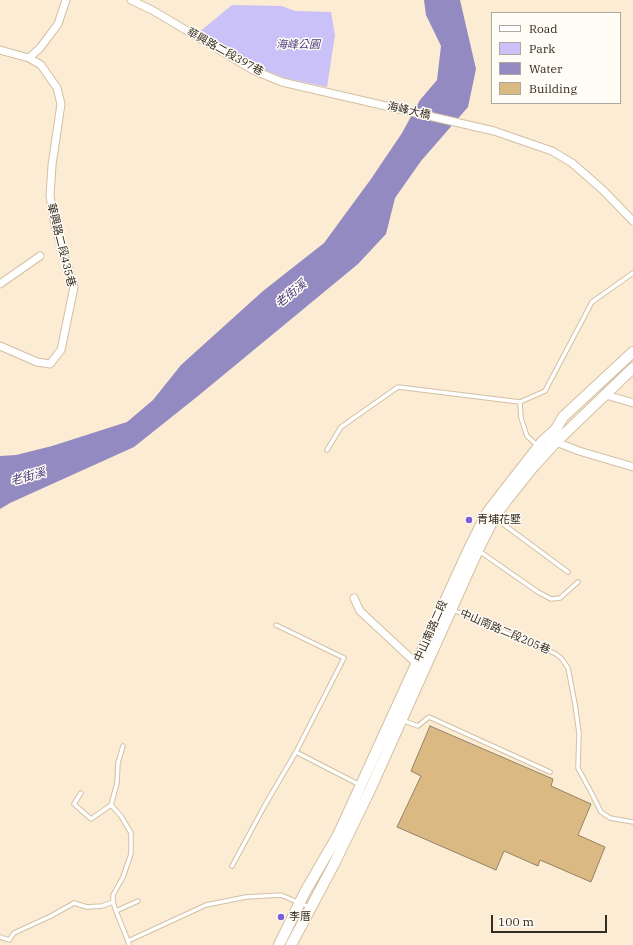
<!DOCTYPE html>
<html>
<head>
<meta charset="utf-8">
<style>
  body { margin:0 }
  #map { position:relative; width:633px; height:945px; overflow:hidden; background:#fcecd4; font-family:"IBM Plex Serif",serif }
  canvas { display:block }
  .legend { position:absolute; left:491px; top:12px; width:130px; height:92px; box-sizing:border-box; background:#fffbf5; border:1px solid #ada8a0; margin:0; padding:5px 7px; list-style:none; font-size:12px; color:#332c20 }
  .legend li { display:flex; align-items:center; gap:8px; height:20px }
  .legend b { width:20px; border:1px solid #ada8a0 }
  .scale { position:absolute; left:491px; top:915px; width:116px; height:18px; box-sizing:border-box; border:2px solid #332c20; border-top:0; padding-left:5px; font-size:12px; line-height:14px; white-space:nowrap; color:#332c20; -webkit-text-stroke:3px #fffbf5; paint-order:stroke }
</style>
</head>
<body>
<div id="map">
<canvas width="633" height="945"></canvas>
<ul class="legend">
<li><b style="height:5px;background:#fff"></b>Road</li>
<li><b style="height:11px;background:#c9c1f7"></b>Park</li>
<li><b style="height:11px;background:#938ac1"></b>Water</li>
<li><b style="height:11px;background:#dab982"></b>Building</li>
</ul>
<div class="scale">100 m</div>
</div>
<script>
const c = document.querySelector('canvas').getContext('2d');
c.lineJoin = 'round';
function paint(path, color) { c.fillStyle = color; c.fill(path, 'evenodd'); }
const toPath = rows => new Path2D(rows.map(r => 'M' + r).join(''));
function stroke(path, color, width, dash) { c.strokeStyle = color; c.lineWidth = width; c.lineCap = dash ? 'butt' : 'round'; c.setLineDash(dash || []); c.stroke(path); }
function drawText(font, color, halo, rows, align = 'center') {
  c.font = font + ' "IBM Plex Serif","Noto Sans TC",serif'; c.lineWidth = 3; c.setLineDash([]); c.textBaseline = 'middle'; c.strokeStyle = halo; c.fillStyle = color; for (const [text, x, y, turn = 0] of rows) {
    c.save(); c.translate(x, y); c.rotate((+turn || 0) * Math.PI / 180); c.textAlign = isNaN(turn) ? turn : align; if (halo) c.strokeText(text, 0, 0); c.fillText(text, 0, 0); c.restore();
  }
}
paint(toPath([
  [232,5,282,6,295,11,331,12,335,35,327,87,285,78,254,66,198,33]
]), '#c9c1f7');
paint(toPath([
  [424,0,460,0,476,69,468,107,421,161,395,198,386,234,358,264,198,396,134,447,10,503,0,509,0,456,16,455,52,446,127,422,153,400,181,365,263,291,324,243,371,179,402,133,420,100,437,80,441,46,426,15]
]), '#938ac1');
const building = toPath([
  [430,726,553,779,551,786,591,804,578,835,605,847,591,882,540,860,538,866,504,851,496,870,397,827,421,776,411,771,430,726]
]);
paint(building, '#dab982');
stroke(building, '#938266', 1);
const lane = toPath([
  [520,402,521,418,527,436,538,446],
  [327,450,341,427,398,387,520,402,545,391,592,302,633,273],
  [495,518,568,572],
  [479,551,538,592,551,599,560,598,578,582],
  [453,610,556,654,562,659,568,668,575,704,579,733,578,768,591,792,601,812,610,818,633,822],
  [276,625,344,658,296,752],
  [402,720,418,726,429,717,550,772],
  [81,793,74,804,91,819,111,805,121,816,131,833,131,854,123,877,113,895,113,902,116,911],
  [111,805,117,783,118,763,123,746],
  [232,866,265,805,296,752,360,785],
  [0,937,9,940,14,933,51,916,74,903,87,907,102,906,113,902],
  [128,941,116,911,138,901],
  [129,945,128,941,206,905,246,897,281,895,309,907]
]);
const street = toPath([
  [131,0,152,10,253,70,282,82,494,131,552,151,572,163,603,190,633,221],
  [0,50,29,58,40,48,58,24,66,0],
  [0,284,40,256],
  [0,346,37,362,50,364,61,350,74,287,55,226,50,196,52,165,61,104,57,88,41,65,29,58],
  [606,395,633,403],
  [556,442,579,451,633,467],
  [354,598,360,611,417,664]
]);
const secondary = toPath([
  [279,945,305,892,338,835,468,551,487,513,500,496,542,442,556,429,563,417,633,352],
  [291,945,334,864,370,790,478,550,495,516,506,501,534,466,556,442,633,368]
]);
stroke(lane, '#d3c0a2', 5.5);
stroke(street, '#d3c0a2', 9);
stroke(secondary, '#d3c0a2', 12);
stroke(lane, '#fff', 3.5);
stroke(street, '#fff', 7);
stroke(secondary, '#fff', 10);
for (const [x, y, r, color] of [
  [469,520,4,"#7c5ed8"],
  [281,917,4,"#7c5ed8"]
]) { const dot = new Path2D(); dot.arc(x, y, r, 0, 2 * Math.PI); c.fillStyle = color; c.fill(dot); stroke(dot, '#fffbf5', 1.5); }
drawText('italic 11px', '#4c3c81', '#fffbf5', [
  ["海峰公園",298,45]
]);
drawText('11px', '#332c20', '#fffbf5', [
  ["華興路二段397巷",225,52,29],
  ["海峰大橋",409,111,13],
  ["華興路二段435巷",61,245,76],
  ["中山南路二段",431,631,-66],
  ["中山南路二段205巷",505,632,23]
]);
drawText('11px', '#332c20', '#fffbf5', [
  ["青埔花墅",477,520],
  ["李厝",289,917]
], 'left');
drawText('italic 12px', '#4a3a7e', '#fffbf5', [
  ["老街溪",291,294,-39],
  ["老街溪",28,477,-16]
]);
</script>
</body>
</html>
